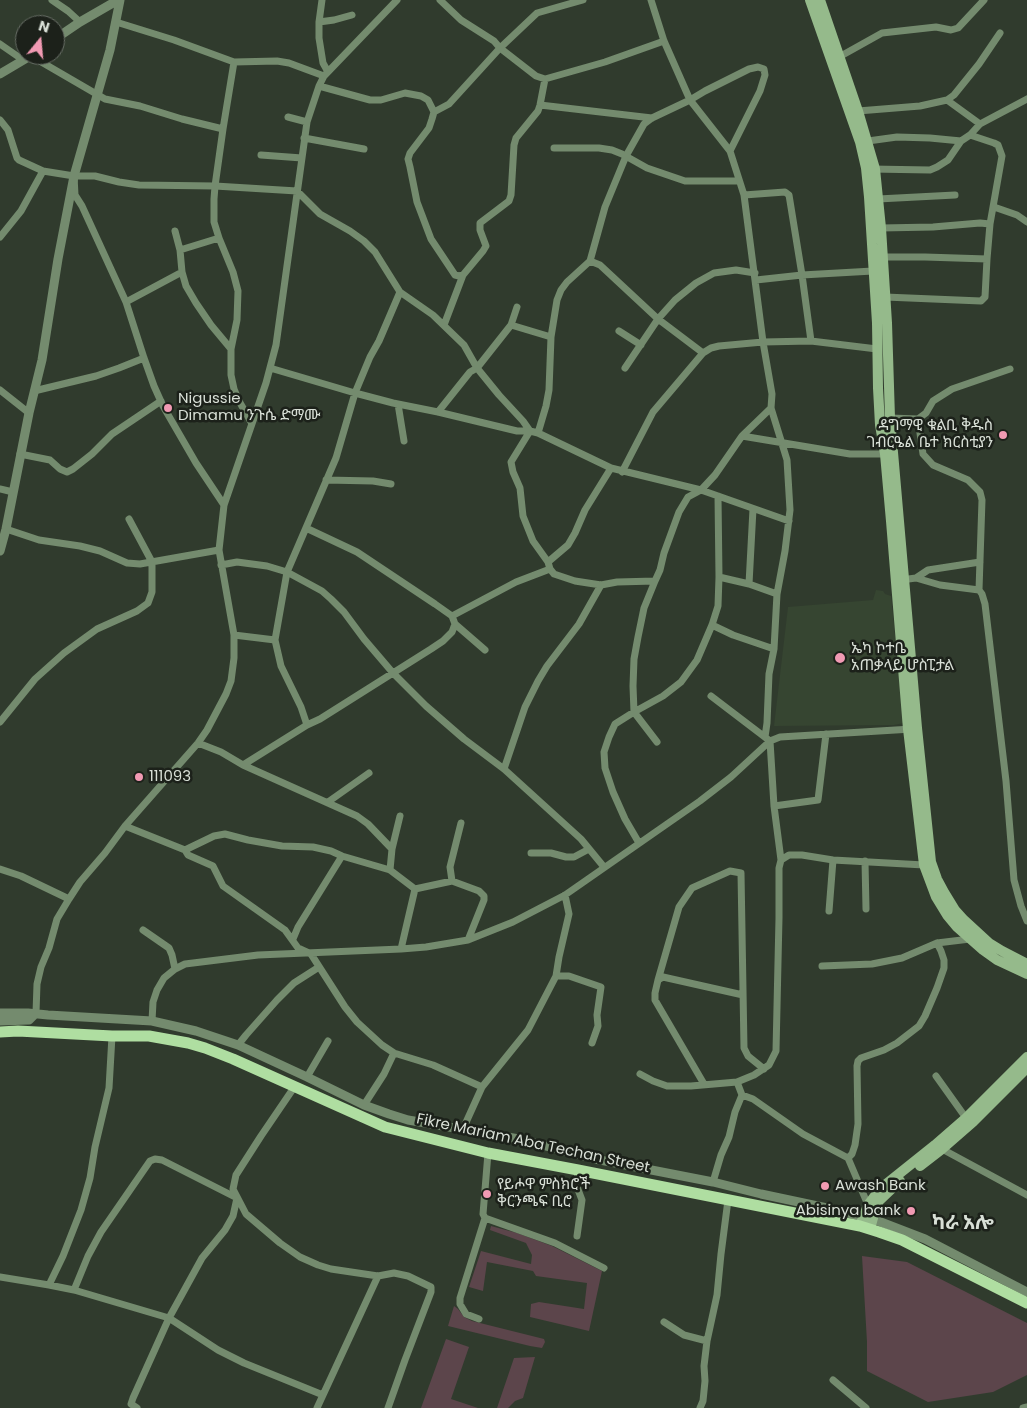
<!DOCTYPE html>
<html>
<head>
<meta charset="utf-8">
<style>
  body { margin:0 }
  #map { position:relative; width:1027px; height:1408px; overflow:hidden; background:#303b2d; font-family:Poppins,sans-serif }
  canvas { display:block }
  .north { position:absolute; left:15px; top:15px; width:50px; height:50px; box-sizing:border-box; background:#1c211a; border:1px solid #676d65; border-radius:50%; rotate:17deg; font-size:14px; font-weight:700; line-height:20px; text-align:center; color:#d8dfd6 }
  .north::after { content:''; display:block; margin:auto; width:18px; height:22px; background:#f19ab3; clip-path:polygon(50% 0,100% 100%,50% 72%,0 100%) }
</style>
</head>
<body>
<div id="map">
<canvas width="1027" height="1408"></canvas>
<div class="north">N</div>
</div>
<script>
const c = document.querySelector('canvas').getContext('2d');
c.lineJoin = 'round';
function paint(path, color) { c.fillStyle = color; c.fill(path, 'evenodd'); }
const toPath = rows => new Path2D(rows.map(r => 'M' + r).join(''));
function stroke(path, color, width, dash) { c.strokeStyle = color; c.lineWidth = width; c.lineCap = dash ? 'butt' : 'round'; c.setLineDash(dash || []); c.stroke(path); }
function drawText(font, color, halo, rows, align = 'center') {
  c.font = font + ' Poppins,"Noto Sans Ethiopic",sans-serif'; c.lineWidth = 5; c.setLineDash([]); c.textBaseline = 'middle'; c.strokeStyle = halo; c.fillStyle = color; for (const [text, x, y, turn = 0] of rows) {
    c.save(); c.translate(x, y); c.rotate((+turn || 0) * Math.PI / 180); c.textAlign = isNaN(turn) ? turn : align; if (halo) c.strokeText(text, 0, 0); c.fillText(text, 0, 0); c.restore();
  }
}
paint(toPath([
  [876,590,883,591,885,594,891,596,904,723,894,725,774,726,788,607,873,600]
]), '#364531');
paint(toPath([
  [491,1226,517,1233,552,1246,602,1271,589,1331,530,1317,531,1304,539,1302,584,1309,587,1283,536,1276,533,1271,487,1262,483,1291,469,1287,481,1251,531,1264,532,1255,526,1243,490,1230],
  [862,1256,907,1262,1027,1323,1027,1375,993,1392,928,1402,867,1371,867,1342],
  [454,1306,458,1309,464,1317,472,1321,544,1339,545,1342,542,1348,530,1346,448,1326],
  [446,1339,469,1347,451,1399,478,1408,421,1408],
  [535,1357,523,1398,515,1401,508,1408,497,1408,514,1358]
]), '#5c454b');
stroke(toPath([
  [52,0,68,11,80,22],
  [322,0,319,22,319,38,323,63,328,72],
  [651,0,664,41,690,100,730,151,744,195,763,342,719,346,711,348,703,353],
  [116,22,174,40,234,62,223,129,215,186,297,191,320,214,350,231,364,241,375,252,400,292,433,315,464,345,477,368,499,395,523,421,530,431,511,462,513,472,520,488,523,516,533,541,548,562,550,569],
  [319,22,334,20,352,15],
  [0,44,23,60],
  [31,56,105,99,140,106,182,119,223,129],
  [839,57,882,33,936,27,951,30,958,28,984,0],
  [234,62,277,61,289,63,324,76],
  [545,79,605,62,664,41],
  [319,86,370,100,381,100,405,93,421,96,428,100,434,112,432,119,429,128,410,153,408,159,410,167,417,202,431,239,455,275,459,276,463,275,483,251,486,246,480,230,480,223,509,201,511,195,514,145,516,138,538,111,540,105,545,79,536,76,500,48,494,41,461,20,440,0],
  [947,100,954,95,979,64,1000,33],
  [540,105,652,118],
  [858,111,920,106,947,100,980,124,1027,99],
  [434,112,449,104,500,48,537,13,583,0],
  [288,117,307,122],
  [0,120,8,130,17,158,19,160,43,171],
  [304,138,364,149],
  [868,141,897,137,930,138,961,141],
  [554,148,599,148,612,150,622,154,647,168,685,181,739,181],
  [261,155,302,158],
  [871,169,930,170,937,167,948,160,961,141,970,135,980,124],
  [74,176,95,176,119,182,139,185,215,186,214,199,214,222,219,238,233,272,238,291,237,320,231,349],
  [744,195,785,192,789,195,802,275,811,341],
  [878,199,955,195],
  [994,207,1017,215,1027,222],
  [881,228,933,227,980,223,990,224],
  [175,231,180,250,219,238],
  [0,237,21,211,43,171,74,176,75,195,82,206,126,302,144,358,154,386,163,406,196,463,224,505],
  [882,257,925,257,987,259],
  [590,261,600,265,658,319,703,353,653,412,622,472],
  [182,272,186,286,196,303,211,325,231,349,231,375,234,389,239,401,251,422],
  [756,280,802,275,873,271],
  [885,297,981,301,985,297,987,259,990,224,1002,156,998,145,994,143,970,135],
  [126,302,182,272,180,250],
  [517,307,511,325,551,337],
  [444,325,463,275],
  [619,331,641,345],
  [270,368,355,393,370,357,379,341,400,292],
  [625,368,658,319,675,300,696,283,714,273,736,270,755,273],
  [0,390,29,413],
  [34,391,96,376,119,368,144,358],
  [398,404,404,441],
  [438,412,470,372,477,368,511,325],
  [890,418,918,419,926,413,933,401,952,389,1010,369],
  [918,419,923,454,933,465,968,480,980,492,982,500,979,590],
  [538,433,546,406,549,390,551,337,557,300,561,290,567,282,590,261,605,207,626,156,644,124,652,118,690,100,705,91,749,69,758,67,764,69,765,75,760,91,730,151],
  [742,436,771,408],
  [20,454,50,460,60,469,67,472,73,469,92,454,112,434,161,401],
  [326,480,373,481,391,484],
  [0,489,13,492],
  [718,496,719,577],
  [6,529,39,540,80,546,100,551,127,563,140,564,219,550],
  [548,562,568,545,575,533,585,510,611,468],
  [221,565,237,562,267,566,287,572,336,458,355,393,393,403,438,412,517,431,530,431,538,433,611,468,701,490,789,521],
  [916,578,928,570,980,562],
  [901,580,916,578,940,585,979,590,982,594,985,604,1006,781,1014,880,1021,906,1027,921],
  [655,581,644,608,638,637,634,659,633,686,634,712,657,742],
  [749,584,753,509],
  [452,616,516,582,550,569,554,574,575,581,601,585,617,582,655,581,660,570,664,553,679,512,688,497,701,490,715,475,742,436,850,454,885,454],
  [455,624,485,650],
  [712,625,733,635,774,649],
  [234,635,275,640,281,666,301,707,307,725,320,719,431,649,443,641,452,632,455,624,452,616,435,604,357,552,306,528],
  [275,640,287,572,322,591,331,599,344,612,364,639,393,673,426,706,464,739,504,769,581,839,604,867],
  [711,696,770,741,774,806,781,860],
  [0,722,35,679,64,653,97,629,137,611,148,603,152,592,152,562,129,519],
  [765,737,767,723,769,674,774,649,777,594],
  [198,743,221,752,243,765,307,725],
  [243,765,357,816,368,824,392,849,390,870],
  [504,769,525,707,538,681,547,666,579,624,601,585],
  [328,802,369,773],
  [774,806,818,800,826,734],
  [125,826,185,850,188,855,213,866,223,886,285,930,298,948,311,954,345,1007,357,1022,382,1045,394,1053,433,1065,482,1087,528,1030,556,976,559,957,569,914,565,895],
  [639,843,625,819,613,792,605,768,604,752,609,737,615,724,634,712,663,696,681,682,697,660,712,625,718,606,719,577,749,584,777,594,785,551,790,510,787,460,771,408,772,394,763,342,811,341,877,349],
  [392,849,400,816],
  [185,850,214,836,225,834,248,840,282,846,313,847,331,851,342,856,390,870,415,889,401,949],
  [531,853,551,853,566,857,574,857,589,849],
  [865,861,866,909],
  [0,869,21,876,69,899],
  [452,881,450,867,461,823],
  [415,889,452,881,479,891,484,896,484,900,468,940],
  [829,911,833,860],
  [143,930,169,948,172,955,175,969],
  [293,939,298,927,342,856],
  [822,966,872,964,902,958,937,943,970,939],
  [556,976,569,976,601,987,597,1015,598,1026,592,1043],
  [658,980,679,907,692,888,730,871,741,873,744,1048,748,1056,764,1069],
  [36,1013,37,984,41,967,49,948,57,919,69,899,80,882,105,853,125,826,198,743,207,730,226,694,231,681,234,658,234,635,219,550,224,505,266,383,276,345,307,122,319,86,324,76,397,0],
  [152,1021,153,1002,157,990,164,978,175,969,185,964,258,955,401,949,426,947,468,940,513,922,565,895,700,801,731,777,770,741,780,737,912,729],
  [238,1045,246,1035,277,1000,294,983,319,967],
  [640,1074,653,1081,667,1086,691,1086,737,1082],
  [936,1076,966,1118],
  [307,1077,328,1041],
  [704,1084,655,1000,655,993,658,980,663,977,743,995],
  [295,1086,261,1136,236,1175,233,1189,246,1214,280,1243,300,1257,318,1265,331,1269,378,1276,394,1273,408,1276,431,1287,431,1292,405,1360,388,1408],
  [742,1095,753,1099,803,1134,848,1158,852,1154,855,1145,858,1124,857,1066,858,1061,861,1058,884,1050,897,1043,919,1026,925,1016,937,988,944,968,944,960,941,951,937,943],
  [364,1105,384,1074,394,1053],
  [463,1129,482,1087],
  [942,1149,1027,1195],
  [488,1153,483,1214,485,1218,555,1243,604,1268],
  [848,1158,868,1205],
  [713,1182,721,1155,729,1137,735,1112,742,1095,737,1082,754,1075,769,1065,776,1051,779,918,779,868,781,860,789,855,802,855,833,860,924,865],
  [577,1236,582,1200,577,1187,578,1170],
  [0,1277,49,1285,74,1290,169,1318,218,1350,244,1363,323,1395],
  [49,1285,63,1256,81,1210,90,1178,95,1147,109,1088,112,1036],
  [74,1290,88,1256,101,1232,150,1161,155,1159,162,1160,237,1198],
  [479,1319,466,1314,460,1304,460,1298,485,1218],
  [664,1322,684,1335,707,1341],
  [833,1380,866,1408],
  [137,1408,131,1404,133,1398,169,1318,202,1258,225,1230,233,1216,237,1198],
  [317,1408,378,1276],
  [700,1408,703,1401,705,1381,704,1366,707,1341,717,1295,721,1254,728,1200],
  [1023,1408,1027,1407]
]), '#748b6e', 7);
stroke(toPath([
  [55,39,80,22,118,0],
  [0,74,32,55],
  [0,551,6,529,29,413,42,360,58,259,74,176,110,50,120,0],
  [0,1013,28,1013,48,1015,152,1021,196,1031,238,1045,307,1077,364,1105,389,1114,408,1120,519,1139,595,1159,713,1182,761,1194,827,1208,873,1219,925,1239,1027,1292],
  [0,1021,29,1020,36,1013]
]), '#748b6e', 9);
stroke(toPath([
  [810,0,860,142,866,168,869,197,877,323,878,388,880,425,885,454,891,521,908,729,924,865,936,897,947,915,957,927,983,950,997,960,1027,974],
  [820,0,858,111,875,169,881,228,887,323,890,418,917,728,931,862,937,879,944,892,955,910,964,920,989,943,1002,951,1027,964],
  [920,1166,942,1149,973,1122,1027,1068],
  [860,1226,868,1205,880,1189,935,1145,966,1118,1027,1057],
  [870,1229,876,1207,879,1201,900,1181]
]), '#95ba8b', 10);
stroke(toPath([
  [0,1032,18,1031,112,1036,149,1036,188,1043,205,1048,233,1059,385,1127,488,1153,578,1170,860,1226,879,1232,902,1240,1027,1303]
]), '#afdea1', 11);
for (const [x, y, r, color] of [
  [168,408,5,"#f19ab3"],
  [1003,435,5,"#f19ab3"],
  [840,658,6,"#f19ab3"],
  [139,777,5,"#f19ab3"],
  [825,1186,5,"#f19ab3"],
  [487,1194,5,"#f19ab3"],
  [911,1211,5,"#f19ab3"]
]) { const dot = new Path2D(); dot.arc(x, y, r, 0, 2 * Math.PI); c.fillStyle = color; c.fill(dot); stroke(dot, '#1c211a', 2); }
drawText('15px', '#d8dfd6', '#1c211a', [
  ["Nigussie",178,399],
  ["Dimamu ንጉሴ ድማሙ",178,416],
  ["ዳግማዊ ቁልቢ ቅዱስ",993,426,"right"],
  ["ገብርዔል ቤተ ክርስቲያን",993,443,"right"],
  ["ኤካ ኮተቤ",851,649],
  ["አጠቃላይ ሆስፒታል",851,666],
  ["111093",149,777],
  ["የይሖዋ ምስክሮች",497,1185],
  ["ቅርንጫፍ ቢሮ",497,1202],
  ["Awash Bank",835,1186],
  ["Abisinya bank",901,1211,"right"]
], 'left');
drawText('15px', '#d8dfd6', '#1c211a', [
  ["Fikre Mariam Aba Techan Street",533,1144,12]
]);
drawText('bold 20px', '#d8dfd6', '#1c211a', [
  ["ካራ አሎ",963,1224]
]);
</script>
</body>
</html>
